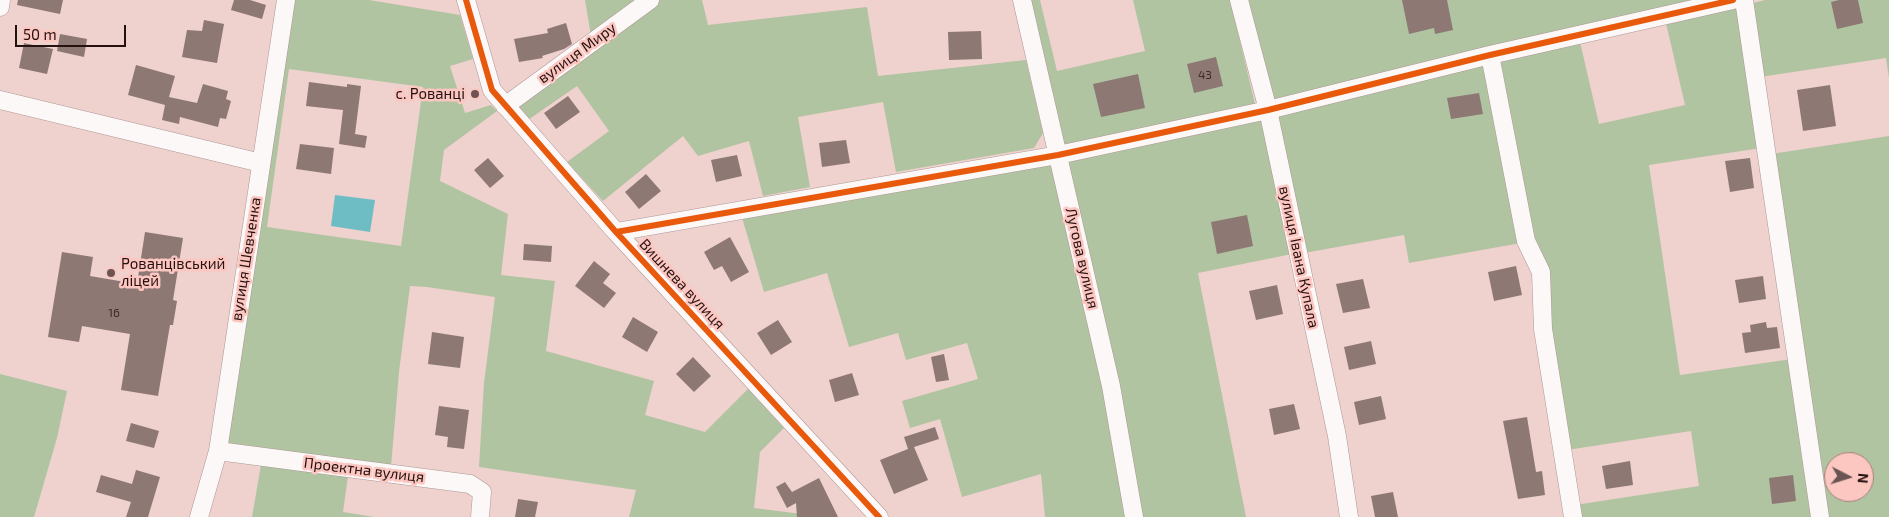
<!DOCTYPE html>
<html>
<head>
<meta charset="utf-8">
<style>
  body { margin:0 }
  #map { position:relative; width:1889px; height:517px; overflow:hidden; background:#efd1ce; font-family:"Exo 2",sans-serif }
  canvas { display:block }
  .north { position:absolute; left:1824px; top:452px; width:50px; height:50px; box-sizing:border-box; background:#fcc6c1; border:1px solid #a67e7a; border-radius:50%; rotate:95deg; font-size:14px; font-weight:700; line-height:20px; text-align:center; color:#241110 }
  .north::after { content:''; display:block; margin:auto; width:18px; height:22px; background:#6b5452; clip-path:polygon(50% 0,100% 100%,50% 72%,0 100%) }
  .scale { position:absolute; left:15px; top:25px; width:111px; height:22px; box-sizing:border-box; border:2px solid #241110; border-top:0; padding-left:6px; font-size:15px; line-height:18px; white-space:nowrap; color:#241110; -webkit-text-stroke:4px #fcc6c1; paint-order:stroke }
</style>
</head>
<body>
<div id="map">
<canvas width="1889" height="517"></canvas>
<div class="north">N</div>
<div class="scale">50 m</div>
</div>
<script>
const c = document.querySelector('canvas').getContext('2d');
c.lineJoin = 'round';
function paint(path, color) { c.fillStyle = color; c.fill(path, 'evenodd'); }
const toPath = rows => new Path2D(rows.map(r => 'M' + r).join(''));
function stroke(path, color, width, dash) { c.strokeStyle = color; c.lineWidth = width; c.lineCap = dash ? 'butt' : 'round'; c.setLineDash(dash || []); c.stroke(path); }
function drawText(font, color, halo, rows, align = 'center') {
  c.font = font + ' "Exo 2",sans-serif'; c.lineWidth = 5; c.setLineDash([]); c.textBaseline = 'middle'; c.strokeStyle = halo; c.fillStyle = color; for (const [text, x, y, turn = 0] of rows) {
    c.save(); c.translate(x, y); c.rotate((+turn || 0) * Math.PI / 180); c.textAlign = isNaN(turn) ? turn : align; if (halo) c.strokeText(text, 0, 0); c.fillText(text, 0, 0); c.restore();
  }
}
paint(toPath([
  [292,0,369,0,460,15,473,59,450,66,465,113,491,105,497,111,444,150,440,181,508,214,501,275,555,281,546,351,654,381,645,415,705,432,748,389,784,428,760,452,754,508,802,514,801,517,629,517,636,490,479,467,484,383,495,297,427,287,410,286,399,372,391,467,226,443],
  [289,69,423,87,401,246,267,227],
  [585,0,641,0,591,36],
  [658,0,702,0,708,25,867,7,878,76,1026,60,1043,133,1034,148,896,172,883,102,798,117,810,187,763,196,749,141,698,156,683,136,603,201,567,162,609,131,577,86,528,120,515,105],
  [1030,0,1040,0,1057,71,1145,51,1133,0,1230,0,1255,104,1065,149],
  [1244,0,1699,0,1270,101],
  [1765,0,1889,0,1889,78,1886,58,1760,77,1749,4],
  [1740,6,1761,148,1649,165,1680,375,1792,359,1816,517,1577,517,1575,505,1699,486,1691,431,1567,450,1530,240,1496,61,1580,42,1599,124,1685,105,1666,23],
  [1487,63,1521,243,1409,263,1404,235,1304,253,1275,116],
  [1263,118,1292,254,1198,273,1246,517,1141,517,1066,161],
  [1889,136,1889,517,1825,517,1771,154],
  [1834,462,1864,462,1864,492,1834,492],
  [1051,163,1105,386,1125,517,1045,517,1041,474,962,497,940,419,910,428,902,401,978,379,967,343,906,360,898,333,849,347,827,273,764,292,741,214],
  [0,374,67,391,57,438,34,517,0,517],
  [261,465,348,476,343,512,374,517,252,517]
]), '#b0c4a1');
paint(toPath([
  [335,195,375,200,370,232,331,226]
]), '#6fbdc4');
paint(toPath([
  [18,0,63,0,60,14,17,5],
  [234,0,250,0,266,5,262,19,231,10],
  [1402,0,1447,0,1453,30,1435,34,1434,28,1409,34],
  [1839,0,1858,0,1863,23,1837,29,1831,2],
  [204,20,224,24,217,63,182,57,187,30,202,31],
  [566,23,572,44,564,49,542,56,543,58,519,62,514,39,548,33,547,29],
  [981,31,982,59,949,60,948,32],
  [60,34,87,39,84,57,57,51],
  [24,43,53,49,47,74,19,68],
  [1216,57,1223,86,1194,93,1187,64],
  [136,65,175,76,169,97,197,103,203,84,228,91,226,99,231,101,226,119,220,118,218,127,180,117,179,124,162,120,165,105,128,95],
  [1138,74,1145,108,1101,117,1093,84],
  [309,82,347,87,347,84,361,86,355,134,367,136,365,148,339,144,343,110,306,106],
  [1830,85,1836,126,1803,131,1797,90],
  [1479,93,1483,114,1451,119,1447,98],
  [568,96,580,112,556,129,544,113],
  [846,140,850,163,822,167,819,143],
  [300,144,334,148,331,174,296,169],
  [737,155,742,176,716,182,711,160],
  [488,158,504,176,490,188,474,170],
  [1750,158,1754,188,1730,192,1725,161],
  [646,174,661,191,639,209,625,192],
  [1247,215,1253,246,1217,254,1211,222],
  [145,232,183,238,173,300,177,301,173,325,170,325,158,396,121,390,130,334,82,326,79,342,48,337,62,252,93,257,90,276,137,284],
  [730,237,749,272,731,282,722,266,714,270,704,252],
  [524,244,552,246,551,262,523,260],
  [594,261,610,274,603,283,616,293,604,308,575,286],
  [1516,266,1522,295,1494,301,1488,272],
  [1763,276,1766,299,1739,303,1735,280],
  [1363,279,1370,308,1343,313,1336,284],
  [1277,285,1283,314,1256,320,1249,291],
  [633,317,658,332,647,352,622,337],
  [778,320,792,342,771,355,757,333],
  [1766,322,1767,328,1777,327,1780,348,1745,353,1742,333,1751,332,1750,325],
  [432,332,464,337,460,368,428,364],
  [1371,341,1376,364,1349,370,1344,347],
  [944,354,949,380,936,382,931,357],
  [693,357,711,376,694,392,676,374],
  [852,373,859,395,835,402,829,380],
  [1381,396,1386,419,1359,425,1354,402],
  [1294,404,1300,429,1274,435,1269,409],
  [439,406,469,410,464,449,447,447,448,437,435,435],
  [1527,417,1536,472,1542,471,1545,495,1518,499,1503,421],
  [131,423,159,431,154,448,126,441],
  [935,427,939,439,914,447,928,480,894,494,880,460,908,449,904,437],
  [1630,461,1633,485,1606,489,1602,466],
  [136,470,160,477,148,517,126,517,131,502,96,492,101,475,132,484],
  [1793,475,1796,501,1772,504,1769,478],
  [819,478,838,517,797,517,796,503,787,508,776,487,785,482,792,492],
  [1393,492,1398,517,1375,517,1371,496],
  [518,499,538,502,535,517,515,517]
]), '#8d7874');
const minor = toPath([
  [466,0,492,90,616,232,879,517],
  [1022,0,1111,386,1134,517],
  [1239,0,1268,110,1337,436,1349,517],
  [1744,0,1820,517],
  [0,7,1,0],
  [1490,55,1526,241,1541,272,1543,329,1573,517],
  [0,100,261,163],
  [505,106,650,0],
  [616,232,1058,155,1268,110,1490,55,1733,0],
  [218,451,470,484,482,492,480,517],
  [199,517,218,451,286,0]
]);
stroke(minor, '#ad9794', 19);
stroke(minor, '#fdf8f8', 18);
stroke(toPath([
  [466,0,492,90,616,232,879,517],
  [616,232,1058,155,1268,110,1490,55,1733,0]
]), '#e8590c', 6);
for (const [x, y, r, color] of [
  [475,94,5,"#6b5452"],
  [111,273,5,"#6b5452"]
]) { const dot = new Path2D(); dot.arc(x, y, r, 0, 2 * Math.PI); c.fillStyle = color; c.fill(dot); stroke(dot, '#fcc6c1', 2); }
drawText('12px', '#3e2b29', null, [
  ["43",1205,75],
  ["16",114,313]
]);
drawText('15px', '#241110', '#fcc6c1', [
  ["вулиця Миру",577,53,-36],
  ["вулиця Івана Купала",1299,257,78],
  ["Лугова вулиця",1082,258,77],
  ["вулиця Шевченка",246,259,-81],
  ["Вишнева вулиця",682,284,47],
  ["Проектна вулиця",364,470,7]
]);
drawText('15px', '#241110', '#fcc6c1', [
  ["с. Рованці",465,94],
  ["Рованцівський",121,264,"left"],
  ["ліцей",121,281,"left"]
], 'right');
</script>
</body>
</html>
